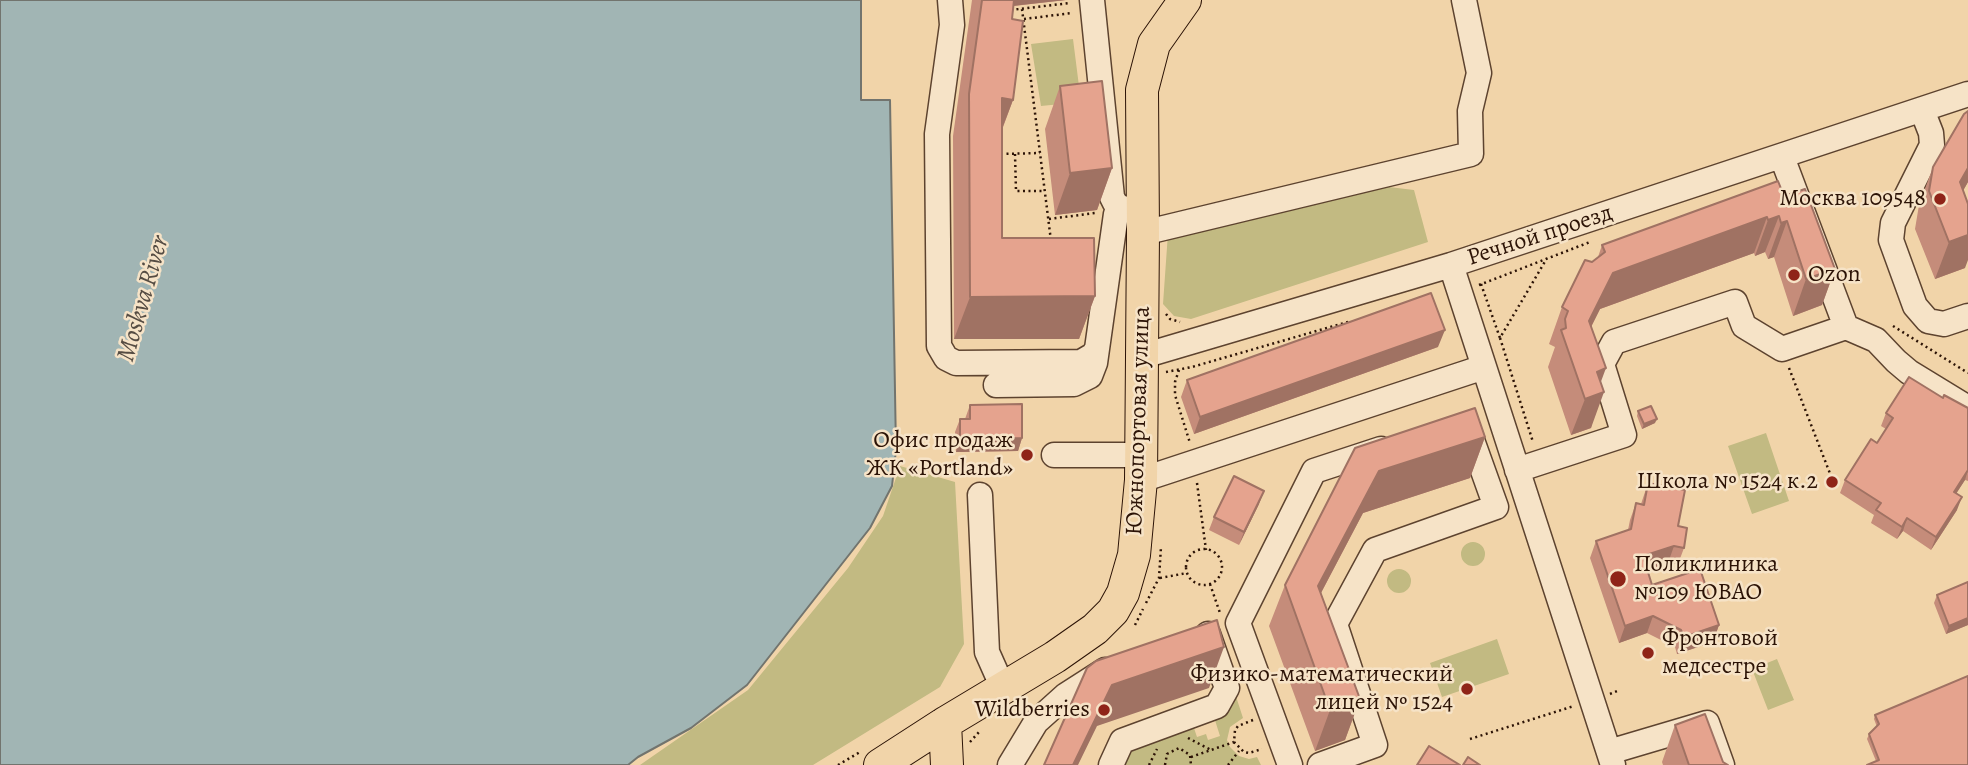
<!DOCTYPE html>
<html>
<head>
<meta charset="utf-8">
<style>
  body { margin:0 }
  canvas { display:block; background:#f1d4a9 }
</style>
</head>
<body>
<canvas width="1968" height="765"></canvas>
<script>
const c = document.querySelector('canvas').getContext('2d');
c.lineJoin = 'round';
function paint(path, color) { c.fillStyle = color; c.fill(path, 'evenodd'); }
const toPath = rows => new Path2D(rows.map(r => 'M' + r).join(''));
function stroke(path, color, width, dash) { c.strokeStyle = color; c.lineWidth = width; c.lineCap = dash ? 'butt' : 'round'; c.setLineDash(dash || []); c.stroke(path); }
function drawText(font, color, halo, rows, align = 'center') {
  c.font = font + ' Alegreya,serif'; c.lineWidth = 5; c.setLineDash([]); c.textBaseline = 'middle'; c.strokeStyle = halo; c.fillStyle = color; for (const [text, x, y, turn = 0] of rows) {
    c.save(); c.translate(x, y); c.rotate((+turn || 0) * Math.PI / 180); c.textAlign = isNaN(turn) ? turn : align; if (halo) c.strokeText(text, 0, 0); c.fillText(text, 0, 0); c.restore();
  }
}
paint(toPath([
  [1073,39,1081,102,1041,106,1031,44],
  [1389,187,1414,190,1428,242,1191,319,1174,316,1163,304,1168,233,1307,201],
  [1766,433,1789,501,1752,514,1728,446],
  [900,466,955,482,964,644,940,687,813,765,640,765,748,690,848,568,883,516],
  '1461 554a12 12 0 1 1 24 0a12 12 0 1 1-24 0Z',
  '1387 581a12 12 0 1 1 24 0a12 12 0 1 1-24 0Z',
  [1497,639,1509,674,1442,697,1430,663],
  [1777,659,1794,700,1768,710,1752,669],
  [1231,681,1243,718,1230,727,1227,740,1230,747,1239,756,1249,759,1257,757,1261,765,1118,765,1127,746,1192,722,1197,737,1206,734,1208,740,1220,736,1213,714]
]), '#c2ba82');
const water = toPath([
  [0,0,861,0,861,100,890,100,896,450,892,486,870,528,747,685,691,728,638,757,628,765,0,765,0,0]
]);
paint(water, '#a1b5b4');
stroke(water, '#72746e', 2);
const minor = toPath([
  [950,0,952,25,937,134,939,346,946,358,956,363,1081,362,1093,355,1097,349],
  [1092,0,1112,197,1115,203,1121,208,1135,210],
  [1922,110,1931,133,1932,145,1893,223,1891,240,1915,306,1928,321,1944,324,1968,316],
  [1143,233,1471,154,1470,111,1479,73,1464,0],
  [1451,265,1613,765],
  [1846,327,1876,340,1896,361,1909,372,1968,408],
  [1143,356,1451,265,1968,94],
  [996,385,1074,384,1090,376,1095,363,1116,214,1121,208],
  [1054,455,1142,455],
  [1517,470,1624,435,1602,364,1614,342,1735,302,1744,326,1782,349,1846,327,1782,157],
  [1141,480,1484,367],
  [980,495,987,652,1003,688],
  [1609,752,1707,723,1722,765],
  [1010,765,1036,722,1066,695,1105,670],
  [1111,765,1122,741,1217,706,1227,688,1208,634],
  [1290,765,1238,623,1314,471,1381,449],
  [1320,765,1375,745,1335,624,1375,550,1496,507,1467,426]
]);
const major = toPath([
  [945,723,947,765],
  [880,765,945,723,1055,657,1095,629,1113,611,1123,593,1134,555,1141,480,1143,233,1142,90,1154,44,1185,0]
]);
stroke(minor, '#5d432f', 27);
stroke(major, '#2c1306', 34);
stroke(toPath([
  [1022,9,1051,241],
  [1011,10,1070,3],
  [1024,19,1072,13],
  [1001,154,1040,153],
  [1015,154,1016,191,1045,191],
  [1049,219,1095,213],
  [1481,284,1500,338,1547,258],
  [1479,285,1590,242],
  [1166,314,1170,319,1180,322],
  [1893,326,1968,373],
  [1500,338,1533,442],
  [1789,368,1836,489],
  [1179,370,1175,382,1175,395,1190,443],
  [1166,372,1192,367,1351,321],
  [1197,483,1206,550],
  '1186 567a18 18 0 1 1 36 0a18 18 0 1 1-36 0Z',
  [1160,578,1187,573],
  [1210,584,1220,613],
  [1146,603,1159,578,1161,547],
  [1135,625,1143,609],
  [1610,694,1617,691],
  [1253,720,1238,726,1235,730,1234,742,1244,752,1249,753,1262,749],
  [1188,738,1211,750],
  [1470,739,1574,706],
  [970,742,979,732],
  [1191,757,1234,742],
  [838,765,860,752],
  [1149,765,1157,749],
  [1165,765,1167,754,1179,748,1190,755,1191,765],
  [1228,765,1239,751]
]), '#2c1306', 2.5, [2, 3.5]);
stroke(minor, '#f6e3c7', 24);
stroke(major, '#f1d4a9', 32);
paint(toPath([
  [972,0,1066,0,1014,6,1012,19,1013,100,1002,130,1002,238,1095,296,1079,339,954,339,953,136],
  [1060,86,1112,168,1097,210,1055,215,1045,129],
  [1968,111,1968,182,1963,191,1965,268,1935,279,1915,229,1919,205,1933,167],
  [1784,196,1835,269,1822,305,1793,316,1774,257,1768,259,1765,252,1755,256,1754,253,1600,309,1591,327,1601,381,1591,428,1571,435,1548,367,1555,347,1549,344,1562,307,1592,262,1598,257,1602,245],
  [1438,347,1194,434,1181,397,1187,380],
  [1943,398,1968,408,1968,481,1965,480,1956,493,1957,510,1931,550,1903,531,1897,539,1871,523,1874,515,1840,493,1845,480,1877,443,1886,429,1881,426,1886,413],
  [970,405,1022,438,1018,451,956,452,955,432,960,419,965,419],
  [1638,411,1655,423,1642,429,1637,416],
  [1485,437,1470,478,1363,513,1321,593,1360,699,1345,740,1315,751,1269,626,1285,585,1355,448],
  [1648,483,1678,526,1684,548,1678,564,1668,563,1647,570,1652,585,1719,625,1713,642,1677,654,1675,647,1647,633,1619,643,1590,558,1596,541,1628,530,1630,520,1636,503,1641,504],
  [1259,504,1239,545,1209,530,1214,517],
  [1968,582,1968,625,1946,634,1934,603,1937,595],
  [1875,715,1968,765,1876,761,1867,739,1869,734,1877,727,1874,719],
  [1675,725,1723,762,1728,765,1663,765,1662,762]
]), '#c58c7a');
paint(toPath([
  [1006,0,1066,0,1003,7],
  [1002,98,1013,100,997,142],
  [1112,168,1097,210,1055,215,1070,173],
  [1968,168,1968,182,1946,220,1960,182],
  [1779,216,1765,252,1755,256,1768,220],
  [1767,217,1754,253,1600,309,1576,357,1589,321,1613,273],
  [1787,221,1774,257,1768,259,1781,223],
  [1968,235,1968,260,1965,268,1935,279,1949,242],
  [1835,269,1822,305,1793,316,1806,279],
  [1095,296,1079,339,954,339,970,297],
  [1445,330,1438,347,1194,434,1200,417],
  [1606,368,1596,395,1604,392,1591,428,1571,435,1585,399,1597,372],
  [1657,419,1655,423,1642,429,1644,424],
  [1485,437,1470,478,1363,513,1303,627,1318,586,1379,471],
  [1022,438,1018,451,956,452,960,439],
  [1968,470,1965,480,1949,505,1954,492],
  [1264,491,1259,504,1239,545,1244,532],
  [1962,497,1957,510,1931,550,1936,537],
  [1907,518,1903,531,1897,539,1902,527],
  [1674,546,1668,563,1636,573,1643,556],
  [1653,616,1647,633,1619,643,1625,626],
  [1968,618,1968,625,1946,634,1949,626],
  [1719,625,1713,642,1677,654,1684,637],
  [1224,647,1209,688,1097,726,1078,765,1073,765,1112,685],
  [1360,699,1345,740,1315,751,1330,710]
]), '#a07263');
const building = toPath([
  [982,0,1014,0,1012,19,1023,21,1013,100,1002,98,1002,238,1094,238,1095,296,970,297,969,94,982,0],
  [1102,81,1112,168,1070,173,1060,86,1102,81],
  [1968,111,1968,168,1960,182,1968,204,1968,235,1949,242,1929,191,1933,167,1964,114,1968,111],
  [1778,181,1784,196,1805,189,1835,269,1806,279,1787,221,1781,223,1779,216,1768,220,1767,217,1613,273,1589,321,1606,368,1597,372,1604,392,1585,399,1561,330,1566,328,1565,319,1568,311,1562,307,1585,260,1592,262,1605,252,1602,245,1778,181],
  [1431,293,1445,330,1200,417,1187,380,1431,293],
  [1909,377,1943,398,1944,395,1968,408,1968,470,1954,492,1962,497,1936,537,1907,518,1902,527,1876,510,1881,503,1845,480,1871,439,1877,443,1893,418,1886,413,1909,377],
  [1022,404,1022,438,960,439,960,419,970,419,970,405,1022,404],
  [1651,406,1657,419,1644,424,1638,411,1651,406],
  [1475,408,1485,437,1379,471,1318,586,1360,699,1330,710,1285,585,1355,448,1475,408],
  [1234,476,1264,491,1244,532,1214,517,1234,476],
  [1648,483,1685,490,1678,526,1687,528,1684,548,1674,546,1643,556,1652,585,1700,569,1719,625,1684,637,1681,630,1653,616,1625,626,1596,541,1631,529,1636,503,1644,505,1648,483],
  [1968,582,1968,618,1949,626,1937,595,1968,582],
  [1217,620,1224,647,1112,685,1073,765,1044,765,1087,668,1096,661,1217,620],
  [1968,676,1968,765,1867,765,1879,760,1869,734,1879,724,1875,715,1968,676],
  [1705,714,1723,762,1728,765,1689,765,1675,725,1705,714],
  [1429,746,1460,765,1417,765,1429,746],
  [1468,757,1480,765,1463,765,1468,757]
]);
paint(building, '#e5a38e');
stroke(building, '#a07263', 2);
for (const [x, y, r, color] of [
  [1940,199,7,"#8f2418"],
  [1794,275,7,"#8f2418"],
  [1027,455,7,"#8f2418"],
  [1832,482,7,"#8f2418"],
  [1618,579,9,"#8f2418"],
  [1648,653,7,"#8f2418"],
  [1467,689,7,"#8f2418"],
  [1104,710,7,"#8f2418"]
]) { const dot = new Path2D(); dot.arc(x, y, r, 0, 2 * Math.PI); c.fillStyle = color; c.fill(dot); stroke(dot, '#f6e3c7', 2.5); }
drawText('24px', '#2c1306', '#f6e3c7', [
  ["Москва 109548",1926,199],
  ["Ozon",1808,275,"left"],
  ["Офис продаж",1013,441],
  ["ЖК «Portland»",1013,469],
  ["Школа № 1524 к.2",1818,482],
  ["Поликлиника",1634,565,"left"],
  ["№109 ЮВАО",1634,593,"left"],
  ["Фронтовой",1662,639,"left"],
  ["медсестре",1662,667,"left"],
  ["Физико-математический",1453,675],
  ["лицей № 1524",1453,703],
  ["Wildberries",1090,710]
], 'right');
drawText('24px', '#2c1306', '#f6e3c7', [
  ["Речной проезд",1540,236,-18],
  ["Южнопортовая улица",1139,421,-88]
]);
drawText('italic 26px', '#554c43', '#f6e3c7', [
  ["Moskva River",144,299,-74]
]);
</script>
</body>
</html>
